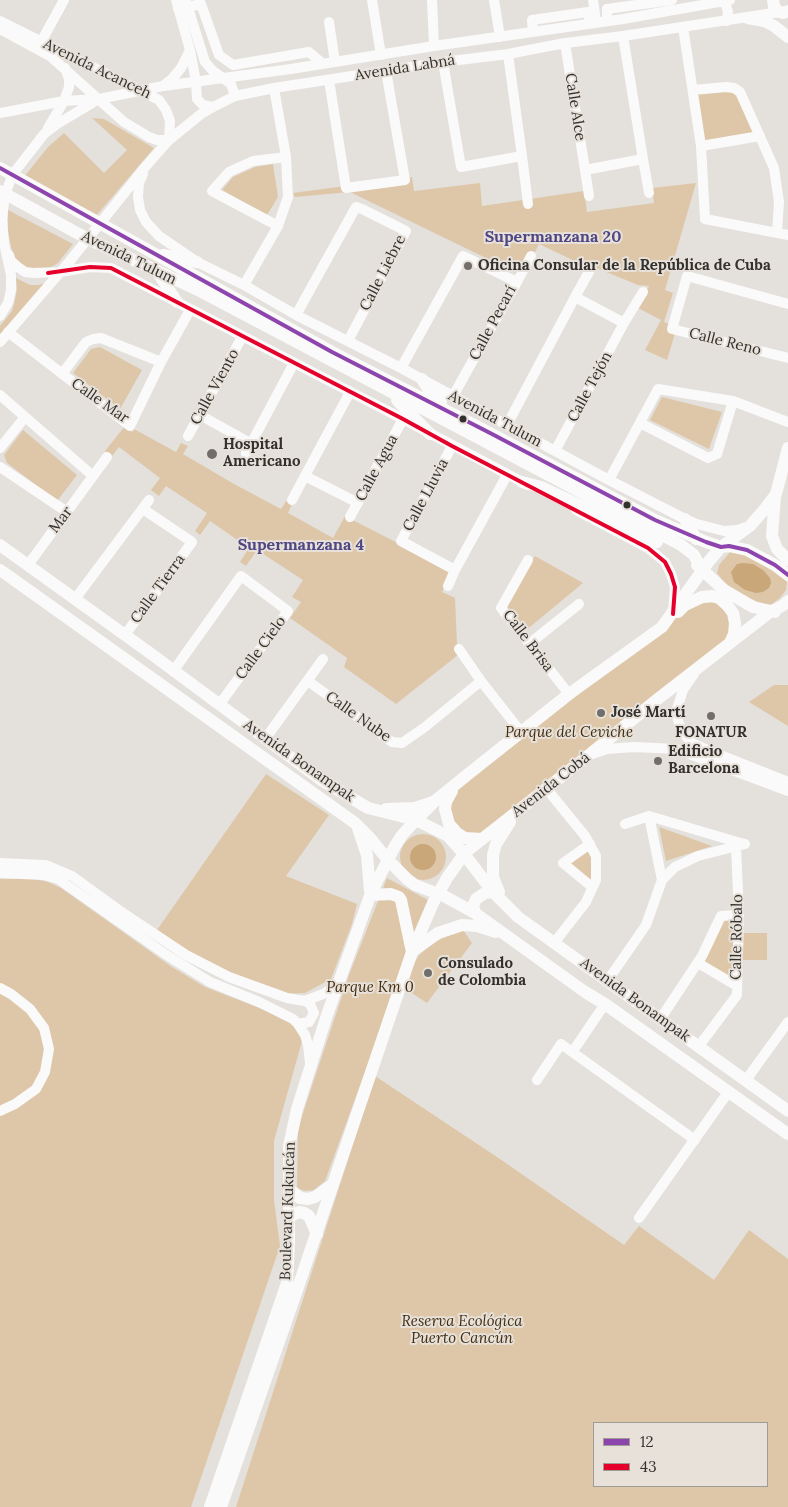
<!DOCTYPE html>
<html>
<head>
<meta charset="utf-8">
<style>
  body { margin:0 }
  #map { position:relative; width:788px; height:1507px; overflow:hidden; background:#e4e0dc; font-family:Lora,serif }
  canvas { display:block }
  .legend { position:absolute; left:593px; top:1422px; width:175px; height:65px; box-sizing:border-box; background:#e7e1d9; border:1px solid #9f9b95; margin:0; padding:6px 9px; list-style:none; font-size:15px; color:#33312e }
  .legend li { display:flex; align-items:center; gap:10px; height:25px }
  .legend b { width:25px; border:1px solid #9f9b95 }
</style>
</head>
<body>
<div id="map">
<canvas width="788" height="1507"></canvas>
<ul class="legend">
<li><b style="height:6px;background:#8e44ad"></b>12</li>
<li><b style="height:6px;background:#e4002b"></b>43</li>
</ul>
</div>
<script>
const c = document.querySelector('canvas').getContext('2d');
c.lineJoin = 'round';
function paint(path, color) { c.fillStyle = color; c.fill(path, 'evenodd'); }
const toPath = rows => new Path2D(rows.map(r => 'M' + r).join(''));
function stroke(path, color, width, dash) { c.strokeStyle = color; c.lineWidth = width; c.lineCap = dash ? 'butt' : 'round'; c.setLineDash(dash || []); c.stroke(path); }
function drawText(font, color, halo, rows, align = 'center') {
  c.font = font + ' Lora,serif'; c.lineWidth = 4; c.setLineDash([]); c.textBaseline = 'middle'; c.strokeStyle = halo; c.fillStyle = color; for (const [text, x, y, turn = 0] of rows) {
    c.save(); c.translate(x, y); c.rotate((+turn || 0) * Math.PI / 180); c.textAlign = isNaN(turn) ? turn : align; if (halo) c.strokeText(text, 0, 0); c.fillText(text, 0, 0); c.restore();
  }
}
paint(toPath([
  [734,88,759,132,700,142,694,95],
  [92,118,104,119,154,148,96,216,24,177,48,147,64,133,104,173,127,150],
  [273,164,278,197,267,215,222,190,233,177,255,167],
  [412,177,414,191,480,183,482,206,584,191,587,212,654,203,652,188,696,183,665,290,673,293,664,322,677,327,667,360,645,350,661,320,638,308,649,286,638,285,594,267,585,266,539,244,523,276,350,192,295,197,293,193],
  [8,210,73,244,58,263,48,269,36,271,24,267,15,258,11,247,8,231],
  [16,278,30,285,38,285,46,283,0,339,0,326,12,311,15,300,17,289],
  [100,347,142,370,120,409,73,373,91,349],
  [662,397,722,412,709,449,650,420],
  [125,426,133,432,134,429,176,452,181,443,188,446,183,454,234,484,281,509,286,501,292,504,288,513,333,538,345,516,452,571,442,592,455,598,457,644,454,647,458,655,396,704,344,667,347,658,290,618,301,602,292,597,303,580,257,550,246,566,240,562,249,548,210,521,200,535,195,531,207,513,166,486,159,496,151,490,160,478,119,447,112,456,105,451],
  [23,430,77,475,57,501,7,463,4,455],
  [731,551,750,556,782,577,787,582,786,590,780,598,772,604,767,605,745,597,727,586,717,573,719,565],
  [535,556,583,583,525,631,506,605],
  [718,602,732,621,728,640,482,833,463,835,452,826,448,797,693,604],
  [774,685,788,685,788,726,749,702],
  [266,774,329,815,286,876,357,904,352,924,331,979,305,993,285,994,217,970,157,930],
  [659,827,712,846,666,861],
  '400 857a23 23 0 1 1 46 0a23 23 0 1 1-46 0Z',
  [589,849,594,857,592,885,566,863],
  [387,878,428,900,325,1181,314,1190,305,1191,297,1188,298,1128,349,975],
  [0,879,34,879,48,882,61,888,172,967,205,987,293,1021,304,1034,274,1141,274,1200,280,1246,191,1507,0,1507],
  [721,919,733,919,734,983,701,962],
  [463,930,472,943,427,1003,401,986,419,955,435,941],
  [743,933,767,933,767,960,743,960],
  [375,1076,500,1159,624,1245,639,1226,714,1280,749,1230,788,1259,788,1507,236,1507],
  [594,1423,767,1423,767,1486,594,1486]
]), '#dec7a9');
paint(toPath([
  [743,563,753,564,763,570,770,578,771,583,769,588,763,592,756,593,745,590,734,582,731,572,737,564],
  '410 857a13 13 0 1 1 26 0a13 13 0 1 1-26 0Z'
]), '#caa779');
stroke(toPath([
  [176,0,190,50,196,82,197,99,203,105,213,107],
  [372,0,381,55],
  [432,0,434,46],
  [494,0,500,37],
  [593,0,596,21],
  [186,1,205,62,213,71,231,84,235,96],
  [724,1,728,11,727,21],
  [178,9,201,4,219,55,233,65,309,52,323,64],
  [0,21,159,100,166,110,170,121,169,140],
  [607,21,607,9,672,0],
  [329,22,335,62],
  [683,27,701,146,705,219,788,235],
  [0,29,50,56,124,122,149,137,157,140,169,140],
  [533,32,532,20,588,12,590,23],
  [41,42,64,0],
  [565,43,585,170,643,159,623,36],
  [443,62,461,167,522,156,508,54],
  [329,80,346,188,405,180,386,71],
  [163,86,172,79,181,68,190,50],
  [693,90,726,87,734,88,740,92,774,168,779,202,777,232],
  [0,113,64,101,98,99],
  [48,128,64,101,69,87,69,79,65,68],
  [701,146,760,136],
  [522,156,528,204],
  [643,159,649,193],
  [585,170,589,196],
  [143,174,139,183,138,197,140,210,146,222,159,236,197,262,244,285,296,315,401,368,609,480,685,519,697,524,724,531,737,530,746,527],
  [278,226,212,191,229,172,253,161,286,157],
  [9,255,11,261,18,267,25,272,33,273,60,272,90,267,111,268,403,419,528,485],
  [517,282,531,256],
  [244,285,278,226,288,197,286,157,274,88],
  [575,297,589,272],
  [788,304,687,276,672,329,788,358],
  [296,315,356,207,362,209,406,231,348,341],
  [0,316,8,303,11,290,11,275,4,243,2,220,5,194,13,174,44,134,57,124,99,99,163,86,291,69,434,46,623,19,730,0],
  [624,323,643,292],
  [8,332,130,426,161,362,190,310],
  [0,342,69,262,146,166,169,140,201,114,213,107,235,96,274,88,443,62,508,54,565,43,623,36,780,12],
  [401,368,463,256,517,282,453,396],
  [62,374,86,342,93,339,101,338,161,362],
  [0,395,93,476],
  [200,415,252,444],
  [640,423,708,458,717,454,733,401],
  [507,425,575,297,624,323,555,451],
  [188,436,242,337],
  [452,446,401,541,455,570,507,475],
  [0,448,25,417],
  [246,453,294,363],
  [0,467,67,512],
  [305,476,358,503],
  [609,480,658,389,733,401,788,422],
  [292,500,350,392],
  [576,510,648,548,665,562,671,574,675,587,673,612],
  [350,517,403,419],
  [528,560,501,608,569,694],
  [28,565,107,457],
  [448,586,455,570],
  [75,599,149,500],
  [125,635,192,542,143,509],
  [529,644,579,604],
  [459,649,481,681,521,732],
  [174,670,241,576,288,611,219,705],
  [694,674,683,690,676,712,679,724,684,734,692,743,710,751,788,782],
  [308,681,392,742,402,743,425,727,481,681],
  [265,739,323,659],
  [592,754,607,749,634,747,676,749,788,791],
  [546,788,585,836,596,856,596,880,586,902,554,943],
  [649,816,662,880],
  [625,824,649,816,744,844],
  [590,844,563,863,592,887],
  [0,863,46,865,72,876,123,913,186,955,229,977,287,998,305,1001,323,994,339,983],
  [0,873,44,875,58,879,165,954,210,982,259,1002,293,1019,298,1024,305,1035,308,1045,310,1063],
  [698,963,737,986],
  [608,980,646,925,662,880,675,867,698,856,745,844],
  [0,988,11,994,30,1009,44,1028,49,1049,45,1072,36,1089,15,1104,0,1111],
  [661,1018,702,956,721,916,739,915],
  [298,1024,309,1022,314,1013,310,1004,305,1001],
  [699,1046,737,995,739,915,736,847],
  [573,1051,605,1004],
  [537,1080,561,1044,695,1140],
  [746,1080,788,1022],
  [639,1218,729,1091]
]), '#fbfafa', 10);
stroke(toPath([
  [773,0,774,6,777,11,783,13,788,11],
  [748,18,764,21,774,26,788,37],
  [0,168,332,352,492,434,655,520,706,542,721,547,729,546,747,550,775,565,788,575],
  [0,191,88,239,196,289,681,545,694,555,702,570],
  [163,255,197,262],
  [156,270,177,302],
  [422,379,434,398,441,402],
  [397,400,430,434],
  [522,482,541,487,657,542],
  [775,496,772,536,777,549,788,560],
  [685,519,696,539],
  [0,545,150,653,320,779,368,808,416,820,448,836,464,854,493,892,518,917,788,1111],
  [697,565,724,590,753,607,775,612],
  [0,570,355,823,370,838,388,860,407,879,415,885,444,896,475,913,585,992,605,1004,788,1134],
  [678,612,685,605,702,597,712,596,719,598,727,605,733,613,735,623,734,634,730,643],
  [452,791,446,802,445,809,449,824,457,833,465,838,482,839],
  [386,809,415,808,433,802],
  [358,828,367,855,370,891],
  [499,892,493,877,493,855,496,844,510,822],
  [371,895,391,894,399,897,401,900,412,952],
  [475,913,473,906,476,899,485,893,493,892],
  [414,950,438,933,462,925,477,926,496,932],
  [289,1189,300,1198,308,1199,315,1197,333,1184],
  [289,1217,299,1212,304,1213,309,1216,317,1234],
  [210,1507,287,1283,289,1243,289,1146,297,1109,327,1015,371,893,395,846,402,835,416,820,435,801,467,775,569,694,662,627,709,561,721,547,750,526,764,510,776,494,788,448],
  [221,1507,296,1293,412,952,433,903,447,878,464,854,472,847,589,755,659,698,770,612,782,606,788,601]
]), '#fbfafa', 12);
stroke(toPath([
  [0,168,332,352,492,434,655,520,706,542,721,547,729,546,747,550,775,565,788,575]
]), '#8e44ad', 4);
stroke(toPath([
  [48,273,90,267,111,268,403,419,452,446,648,548,665,562,671,574,675,587,673,614]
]), '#e4002b', 4);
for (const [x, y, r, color] of [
  [468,266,5,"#716e6b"],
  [463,419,4.5,"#33312e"],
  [212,454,6,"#716e6b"],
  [627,505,4.5,"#33312e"],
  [601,713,5,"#716e6b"],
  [711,716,5,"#716e6b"],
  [658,761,5,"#716e6b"],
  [428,973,5,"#716e6b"]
]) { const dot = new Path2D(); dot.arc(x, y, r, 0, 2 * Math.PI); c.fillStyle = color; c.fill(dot); stroke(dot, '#e7e1d9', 2); }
drawText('15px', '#33312e', '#e7e1d9', [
  ["Avenida Labná",405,68,-9],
  ["Avenida Acanceh",97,69,26],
  ["Calle Alce",575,107,81],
  ["Avenida Tulum",129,258,26],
  ["Calle Liebre",383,273,-63],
  ["Calle Pecarí",493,323,-62],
  ["Calle Reno",725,342,14],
  ["Calle Viento",215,387,-61],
  ["Calle Tejón",590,387,-62],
  ["Calle Mar",100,401,35],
  ["Avenida Tulum",495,419,28],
  ["Calle Agua",377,468,-62],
  ["Calle Lluvia",426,495,-62],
  ["Mar",61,520,-53],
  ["Calle Tierra",158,589,-54],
  ["Calle Brisa",528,641,53],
  ["Calle Cielo",261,648,-54],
  ["Calle Nube",358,717,35],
  ["Avenida Bonampak",299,761,35],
  ["Avenida Cobá",551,785,-38],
  ["Calle Róbalo",737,937,-89],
  ["Avenida Bonampak",635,1000,36],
  ["Boulevard Kukulcán",288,1211,-88]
]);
drawText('bold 15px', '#33312e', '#e7e1d9', [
  ["Oficina Consular de la República de Cuba",478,266],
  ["Hospital",223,445],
  ["Americano",223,462],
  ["José Martí",611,713],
  ["FONATUR",711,733,"center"],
  ["Edificio",668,752],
  ["Barcelona",668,769],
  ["Consulado",438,964],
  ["de Colombia",438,981]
], 'left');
drawText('italic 15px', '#422d11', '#e7e1d9', [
  ["Parque del Ceviche",569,733],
  ["Parque Km 0",370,988],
  ["Reserva Ecológica",462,1322],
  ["Puerto Cancún",462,1339]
]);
drawText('bold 16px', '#4f4683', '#e7e1d9', [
  ["Supermanzana 20",553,237],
  ["Supermanzana 4",301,545]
]);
</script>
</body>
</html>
